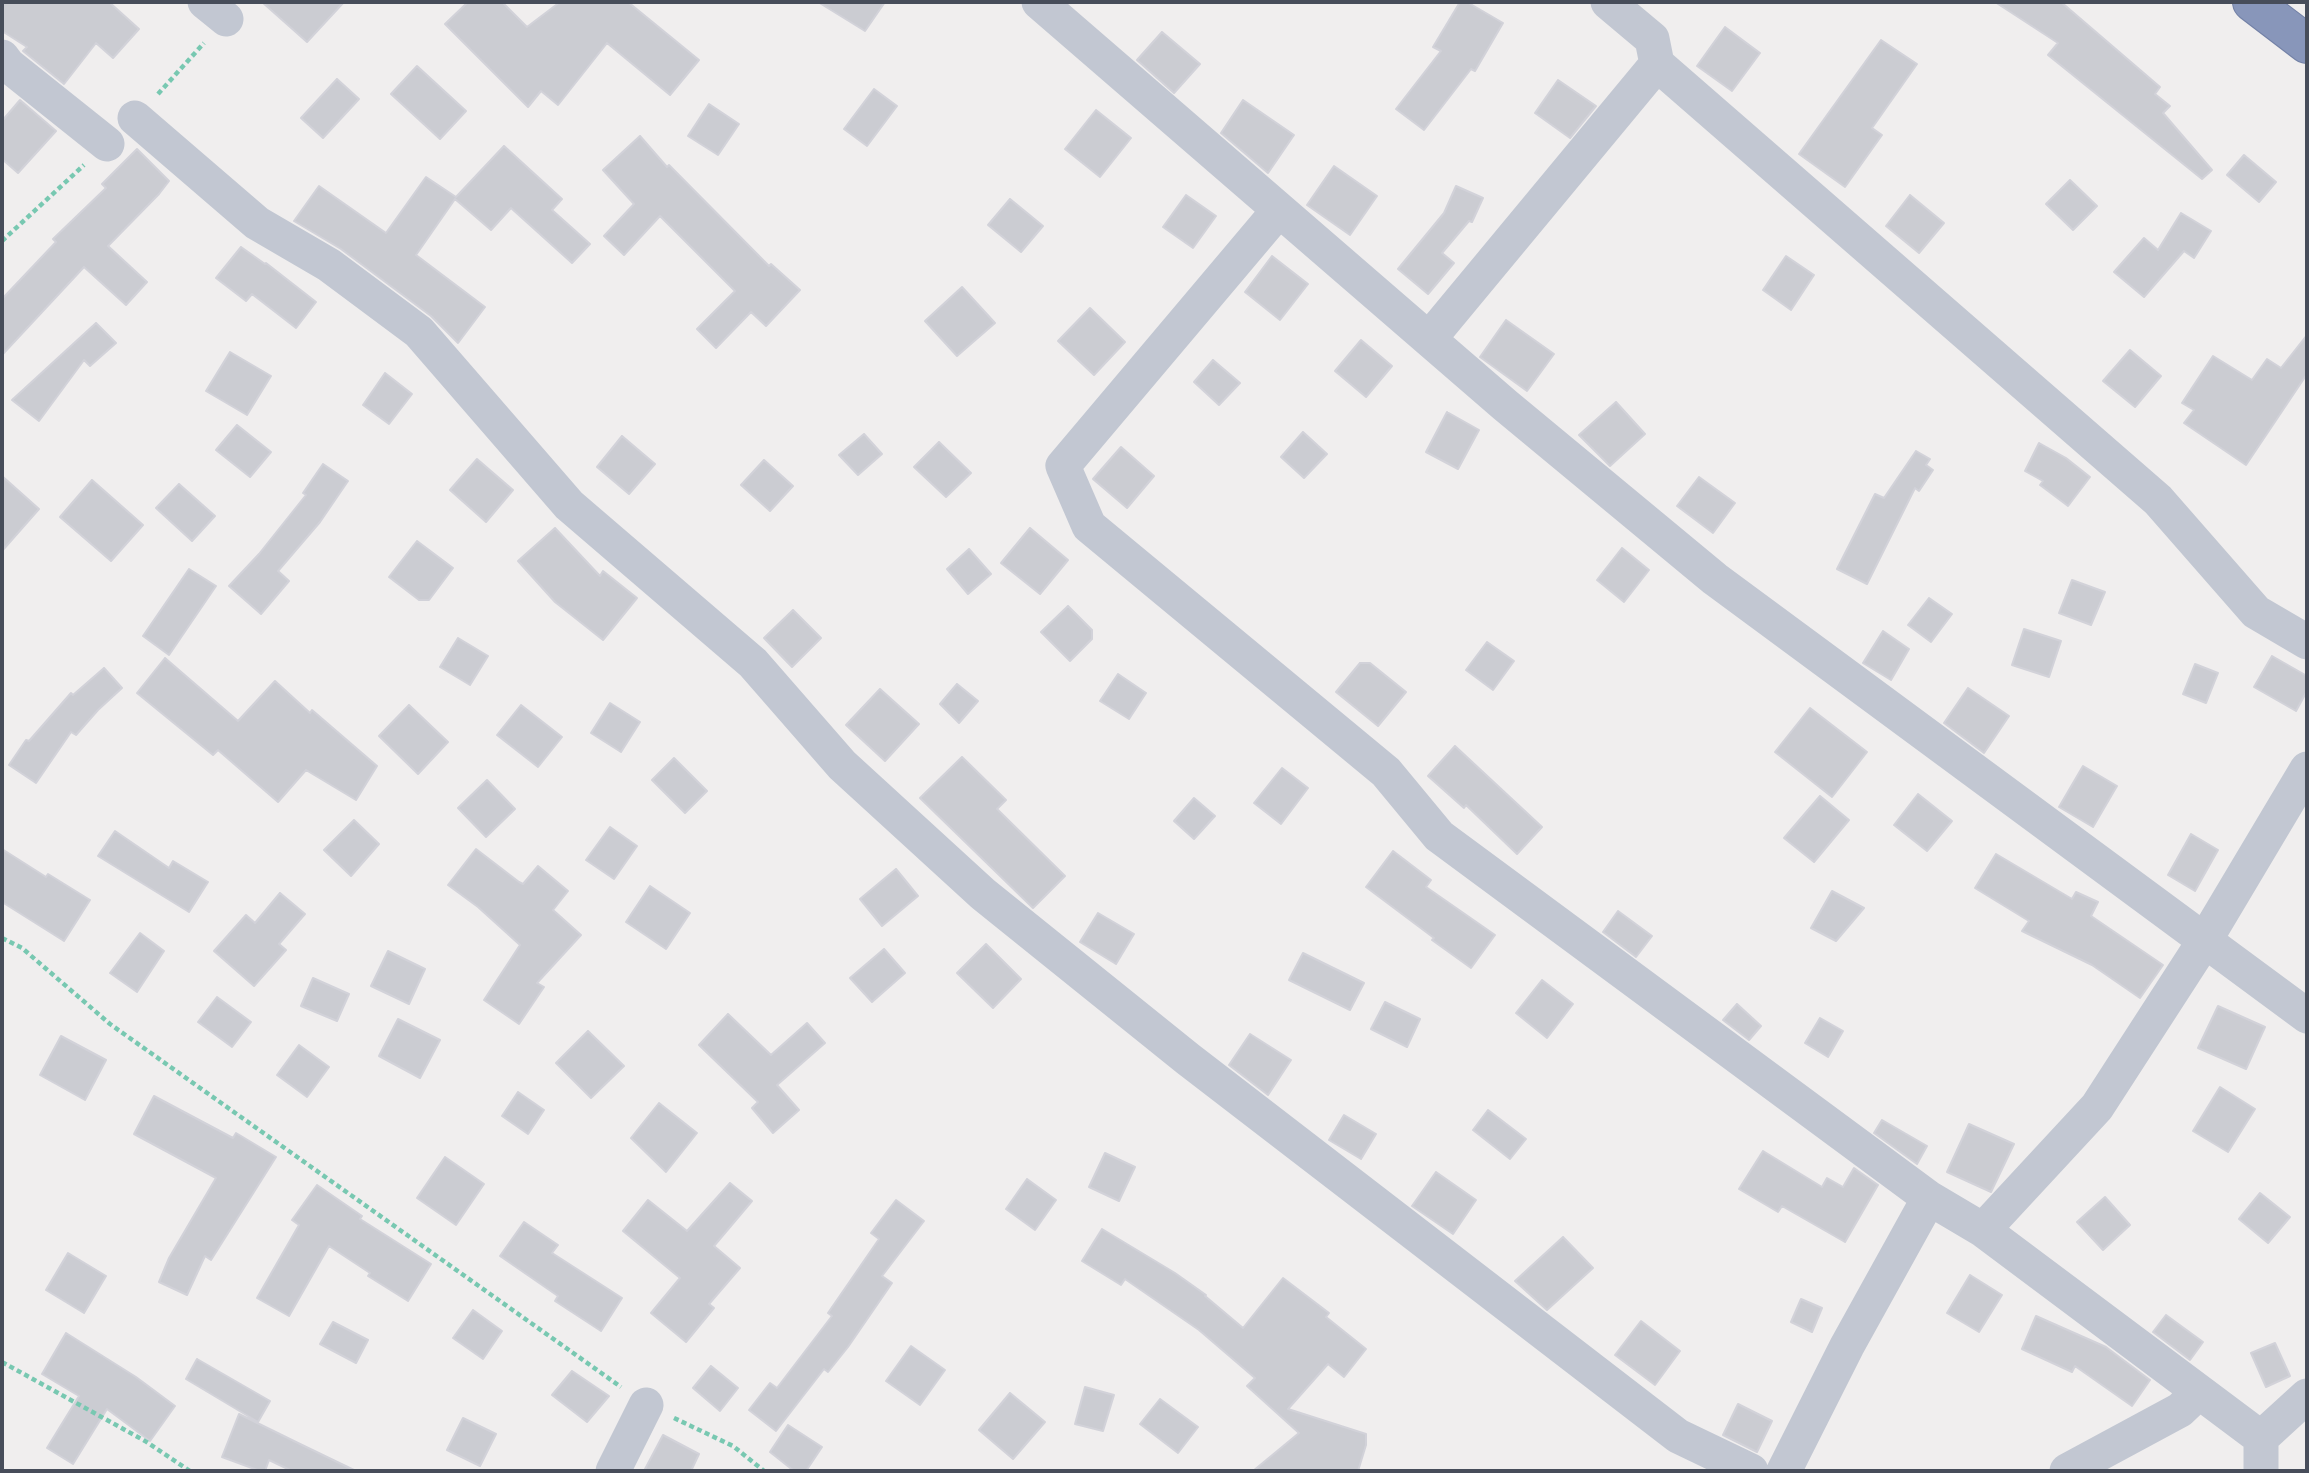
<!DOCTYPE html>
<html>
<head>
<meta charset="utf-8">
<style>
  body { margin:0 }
  #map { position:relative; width:2309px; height:1473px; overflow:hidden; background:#f0eeee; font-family:Inter,sans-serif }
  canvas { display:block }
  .frame { position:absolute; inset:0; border:4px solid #474d5a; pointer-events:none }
</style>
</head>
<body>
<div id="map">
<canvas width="2309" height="1473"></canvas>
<div class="frame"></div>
</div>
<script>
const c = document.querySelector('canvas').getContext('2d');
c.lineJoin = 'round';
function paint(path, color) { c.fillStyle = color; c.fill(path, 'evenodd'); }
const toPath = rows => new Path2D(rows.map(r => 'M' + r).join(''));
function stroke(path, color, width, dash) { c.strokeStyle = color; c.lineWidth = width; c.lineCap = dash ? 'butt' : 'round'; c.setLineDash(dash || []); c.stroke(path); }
const building = toPath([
  [2,2,109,2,139,29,113,58,96,43,64,84,23,51,27,47,2,31,2,2],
  [262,2,344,2,307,42,262,2],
  [468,2,502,2,527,27,560,2,628,2,699,60,670,95,607,43,558,105,541,91,528,107,445,24,468,2],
  [818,2,885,2,865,31,818,2],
  [1460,2,1467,2,1503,23,1475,71,1471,69,1424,130,1396,109,1441,51,1433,47,1460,2],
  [1995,2,2061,2,2160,87,2155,94,2170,106,2163,113,2212,170,2202,179,2048,55,2058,43,1995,2],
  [1725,27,1760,53,1732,91,1697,66,1725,27],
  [1162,32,1200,64,1174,93,1137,60,1162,32],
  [1881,40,1917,64,1872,128,1882,135,1845,187,1799,154,1881,40],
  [417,66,466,111,440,139,391,94,417,66],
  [337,79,359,99,323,138,301,118,337,79],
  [1558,80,1596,106,1570,138,1535,113,1558,80],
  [874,89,897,106,867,146,844,129,874,89],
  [20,100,56,131,18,173,2,159,2,121,20,100],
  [1243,100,1294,135,1268,173,1221,133,1243,100],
  [709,104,739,124,718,155,688,136,709,104],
  [1096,110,1131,138,1100,177,1065,149,1096,110],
  [640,136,667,167,669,165,769,266,771,264,800,290,766,326,751,312,716,348,697,329,735,291,660,216,624,255,604,236,634,204,603,170,640,136],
  [504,146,562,199,552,210,590,244,572,263,511,208,491,230,455,199,416,255,485,307,458,343,431,316,341,249,294,221,319,186,386,233,426,177,456,197,504,146],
  [137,149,169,181,159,194,108,246,147,282,126,305,84,267,2,355,2,299,56,242,53,239,106,188,102,184,137,149],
  [2244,155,2276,182,2259,202,2227,175,2244,155],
  [1334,166,1377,196,1350,235,1307,205,1334,166],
  [2070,180,2097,206,2073,230,2046,204,2070,180],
  [1456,186,1483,198,1472,222,1469,221,1442,253,1454,263,1428,294,1398,269,1444,213,1456,186],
  [1186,195,1216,216,1193,248,1163,227,1186,195],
  [1910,195,1944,223,1919,253,1886,226,1910,195],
  [1010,199,1043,226,1021,252,988,225,1010,199],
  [2181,213,2211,231,2194,258,2184,251,2144,297,2114,272,2144,238,2158,250,2181,213],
  [241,247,265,264,266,263,316,302,296,328,252,294,246,301,216,278,241,247],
  [1272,256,1308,284,1280,320,1245,292,1272,256],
  [1786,256,1814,275,1791,310,1763,290,1786,256],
  [962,287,995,323,957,356,925,321,962,287],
  [1090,308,1125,342,1094,375,1058,341,1090,308],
  [1506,320,1554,354,1527,391,1480,357,1506,320],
  [96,323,116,343,90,366,84,360,39,421,12,400,96,323],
  [2307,335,2307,374,2246,465,2184,423,2194,410,2182,403,2213,356,2252,380,2267,359,2281,368,2307,335],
  [1361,340,1392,366,1366,397,1335,371,1361,340],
  [2130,350,2161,376,2135,407,2103,381,2130,350],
  [230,352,271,376,247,415,206,391,230,352],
  [1213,360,1240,383,1219,405,1194,382,1213,360],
  [385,373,412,394,389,424,363,405,385,373],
  [1616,402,1645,434,1610,466,1579,435,1616,402],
  [1447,412,1479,430,1458,469,1426,452,1447,412],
  [237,425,271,452,250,477,216,450,237,425],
  [1303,432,1327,454,1304,478,1281,457,1303,432],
  [864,434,882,454,858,475,839,455,864,434],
  [622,436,655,464,629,494,597,467,622,436],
  [939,442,971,473,946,497,914,467,939,442],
  [2039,443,2066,458,2090,477,2068,506,2040,485,2043,481,2025,471,2039,443],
  [1121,447,1154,476,1127,508,1093,479,1121,447],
  [1916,451,1930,459,1926,465,1933,470,1919,491,1915,488,1867,584,1837,569,1875,494,1884,498,1916,451],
  [477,459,513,490,486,522,450,490,477,459],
  [764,460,793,486,770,511,741,485,764,460],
  [323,464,348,481,320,522,278,571,289,581,261,614,229,586,259,554,306,495,303,493,323,464],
  [2,476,39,509,2,551,2,476],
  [1699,477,1735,503,1713,533,1677,506,1699,477],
  [92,480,143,525,111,561,60,517,92,480],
  [179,484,215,516,192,541,156,508,179,484],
  [555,528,600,576,603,571,637,598,603,640,555,602,518,561,555,528],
  [1030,528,1068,560,1040,594,1001,563,1030,528],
  [417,541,453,568,429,600,419,600,389,577,417,541],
  [1622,548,1649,570,1624,602,1597,580,1622,548],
  [969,549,991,574,968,594,947,569,969,549],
  [189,569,216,586,169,655,143,636,189,569],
  [2072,580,2105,592,2091,625,2059,613,2072,580],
  [1929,598,1952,614,1931,642,1908,625,1929,598],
  [1068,606,1092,630,1092,639,1070,661,1041,632,1068,606],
  [793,610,821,638,792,667,764,638,793,610],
  [2024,629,2061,641,2049,677,2012,665,2024,629],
  [1883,631,1909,649,1891,680,1863,663,1883,631],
  [458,638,488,656,470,685,440,667,458,638],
  [1487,642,1514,661,1493,690,1466,670,1487,642],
  [2272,656,2307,676,2307,691,2296,711,2254,687,2272,656],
  [165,658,238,721,275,681,310,713,312,710,377,766,356,800,306,770,278,802,218,750,213,755,137,693,165,658],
  [1360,663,1370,663,1406,692,1378,726,1336,692,1360,663],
  [2195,664,2218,673,2206,703,2183,694,2195,664],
  [104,668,122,688,98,710,76,735,71,732,36,783,9,765,26,740,29,741,71,693,73,695,104,668],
  [1118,674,1146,693,1129,719,1100,701,1118,674],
  [957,684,978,701,959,723,940,704,957,684],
  [1968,688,2009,716,1984,753,1944,723,1968,688],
  [880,689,919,724,885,761,846,725,880,689],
  [610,703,640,722,621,752,591,733,610,703],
  [409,705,448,742,418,774,379,736,409,705],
  [521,705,562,737,538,767,497,735,521,705],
  [1810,708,1867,752,1832,797,1775,752,1810,708],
  [1455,746,1542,827,1517,854,1466,805,1464,808,1428,776,1455,746],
  [962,757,1006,800,997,809,1065,876,1033,908,920,798,962,757],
  [674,758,707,791,685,813,652,780,674,758],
  [2083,766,2117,786,2093,827,2059,807,2083,766],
  [1282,768,1308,788,1281,824,1254,803,1282,768],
  [487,780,515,809,486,837,458,808,487,780],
  [1918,794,1952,821,1927,851,1894,825,1918,794],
  [1820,796,1849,820,1814,862,1784,838,1820,796],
  [1194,798,1215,816,1194,839,1174,821,1194,798],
  [354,820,379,844,351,876,324,850,354,820],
  [610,827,637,846,614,879,586,860,610,827],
  [115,831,169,868,173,861,208,882,189,912,98,856,115,831],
  [2191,834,2218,850,2195,891,2168,875,2191,834],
  [2,849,46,877,48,874,90,900,64,941,2,902,2,849],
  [476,849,519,882,523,884,538,866,568,891,553,910,581,935,537,983,544,987,519,1024,484,1000,520,945,478,907,448,885,476,849],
  [1393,851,1431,880,1426,887,1495,935,1471,968,1432,940,1434,938,1366,887,1393,851],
  [1996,854,2072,899,2076,892,2098,902,2091,916,2163,965,2140,998,2092,965,2022,931,2029,921,1975,888,1996,854],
  [896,869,918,896,882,926,860,899,896,869],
  [650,886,690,913,666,949,626,922,650,886],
  [1832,891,1864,908,1836,941,1811,928,1832,891],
  [280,893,305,914,279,944,286,950,254,986,214,951,246,915,255,923,280,893],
  [1618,911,1652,936,1636,957,1603,932,1618,911],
  [1098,913,1134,934,1116,964,1080,942,1098,913],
  [140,933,164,951,137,992,110,973,140,933],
  [986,944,1021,979,993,1008,957,973,986,944],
  [884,949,905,973,872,1002,850,978,884,949],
  [388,951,425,969,409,1004,371,986,388,951],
  [1303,953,1364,983,1350,1010,1289,980,1303,953],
  [313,978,349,994,337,1021,301,1006,313,978],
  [1542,980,1573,1004,1547,1038,1516,1013,1542,980],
  [217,997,251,1022,232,1047,198,1022,217,997],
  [1385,1002,1420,1019,1407,1047,1371,1029,1385,1002],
  [1737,1004,1761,1026,1749,1040,1723,1020,1737,1004],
  [2218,1006,2265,1027,2246,1069,2198,1048,2218,1006],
  [728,1014,771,1055,807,1023,825,1043,777,1085,799,1110,773,1133,752,1108,758,1102,699,1045,728,1014],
  [1820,1018,1843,1031,1828,1057,1805,1043,1820,1018],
  [398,1019,440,1040,420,1078,379,1056,398,1019],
  [588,1031,624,1066,591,1098,556,1063,588,1031],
  [1250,1034,1291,1060,1268,1095,1229,1065,1250,1034],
  [61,1036,106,1060,85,1100,40,1075,61,1036],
  [299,1045,329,1067,307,1097,277,1075,299,1045],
  [2220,1087,2255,1109,2228,1152,2193,1131,2220,1087],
  [518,1092,544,1110,528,1134,502,1116,518,1092],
  [154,1096,233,1138,236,1133,276,1157,211,1260,205,1256,187,1295,159,1282,169,1258,216,1178,134,1134,154,1096],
  [659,1103,697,1133,666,1172,631,1138,659,1103],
  [1488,1110,1526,1139,1510,1159,1473,1130,1488,1110],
  [1344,1115,1376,1134,1361,1159,1329,1140,1344,1115],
  [1882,1120,1927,1146,1917,1164,1874,1133,1882,1120],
  [1969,1124,2014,1144,1991,1192,1947,1172,1969,1124],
  [1763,1151,1822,1187,1827,1178,1843,1187,1854,1168,1878,1185,1845,1242,1782,1206,1778,1212,1739,1189,1763,1151],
  [1105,1153,1135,1167,1119,1201,1089,1187,1105,1153],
  [445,1157,484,1184,456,1225,417,1198,445,1157],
  [1436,1172,1476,1200,1453,1234,1412,1206,1436,1172],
  [1027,1179,1056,1200,1035,1230,1006,1209,1027,1179],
  [730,1183,752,1201,714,1246,740,1268,709,1304,714,1308,686,1342,651,1313,680,1278,623,1231,648,1200,687,1231,730,1183],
  [317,1185,362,1216,360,1219,431,1264,408,1301,368,1276,370,1273,329,1246,289,1316,257,1298,299,1225,292,1220,317,1185],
  [2260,1193,2290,1217,2268,1243,2239,1219,2260,1193],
  [2105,1197,2130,1225,2103,1250,2077,1222,2105,1197],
  [896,1200,924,1221,882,1276,892,1283,848,1347,828,1372,824,1369,776,1431,749,1410,770,1383,777,1388,832,1316,828,1313,879,1239,871,1233,896,1200],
  [524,1222,558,1245,552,1253,622,1298,601,1331,555,1301,558,1296,500,1256,524,1222],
  [1102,1229,1175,1273,1206,1295,1205,1296,1243,1328,1283,1278,1329,1313,1326,1317,1366,1349,1344,1377,1328,1364,1288,1409,1366,1434,1366,1445,1358,1471,1253,1471,1299,1433,1247,1386,1255,1378,1199,1330,1125,1279,1121,1285,1082,1261,1102,1229],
  [1563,1237,1593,1268,1547,1310,1515,1281,1563,1237],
  [68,1253,106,1276,84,1313,46,1290,68,1253],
  [1970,1275,2002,1295,1979,1332,1947,1313,1970,1275],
  [1801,1299,1822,1308,1812,1332,1791,1322,1801,1299],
  [473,1310,502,1331,483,1359,453,1338,473,1310],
  [2166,1315,2203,1342,2190,1360,2153,1332,2166,1315],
  [2036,1316,2106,1347,2150,1380,2132,1406,2075,1366,2072,1372,2022,1349,2036,1316],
  [1641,1321,1680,1351,1655,1385,1615,1355,1641,1321],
  [333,1322,368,1340,356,1363,320,1344,333,1322],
  [66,1333,136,1377,175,1406,150,1441,107,1409,73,1464,47,1448,79,1396,42,1374,66,1333],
  [2275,1343,2290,1376,2266,1387,2251,1353,2275,1343],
  [911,1346,945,1370,920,1405,886,1381,911,1346],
  [197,1359,270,1401,258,1422,186,1379,197,1359],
  [711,1366,738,1388,720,1411,693,1388,711,1366],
  [572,1371,609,1396,587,1422,552,1395,572,1371],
  [1085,1387,1114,1395,1103,1431,1075,1424,1085,1387],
  [1010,1393,1045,1422,1013,1459,979,1430,1010,1393],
  [1160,1399,1198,1427,1178,1453,1140,1424,1160,1399],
  [1738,1404,1772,1421,1757,1452,1723,1435,1738,1404],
  [239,1414,298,1443,356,1471,292,1471,269,1460,265,1471,260,1471,222,1457,239,1414],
  [463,1418,496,1434,480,1466,447,1450,463,1418],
  [788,1425,822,1447,806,1471,794,1471,770,1452,788,1425],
  [663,1435,699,1454,691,1471,644,1471,663,1435]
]);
paint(building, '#cbccd2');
stroke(building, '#d2d2d9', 2);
const highway = toPath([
  [2252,2,2307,44]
]);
stroke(highway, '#7381a6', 40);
stroke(toPath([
  [158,94,204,43],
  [2,241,84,165],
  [2,938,22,948,110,1024,621,1387],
  [2,1362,145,1441,190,1471],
  [674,1418,733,1446,764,1471]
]), '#78c8b1', 4.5, [5, 3.5]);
stroke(toPath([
  [205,2,226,19],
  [1039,2,1505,405,1715,579,2307,1016],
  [1608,2,1652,39,1657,64,2158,500,2256,612,2307,642],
  [2,57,8,65,107,144],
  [135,118,257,223,329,265,419,332,569,505,753,663,842,765,983,894,1188,1059,1678,1436,1751,1471],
  [1279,210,1063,466,1089,526,1386,772,1439,836,1929,1198,1983,1230,2261,1438],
  [1429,339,1657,64],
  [1983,1230,2097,1107,2205,940,2307,769],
  [613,1471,646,1405],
  [1784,1471,1847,1346,1929,1198],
  [2067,1471,2180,1410,2198,1393],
  [2261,1471,2261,1438,2307,1396]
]), '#c2c7d2', 35);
stroke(highway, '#8896ba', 38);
</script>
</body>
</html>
